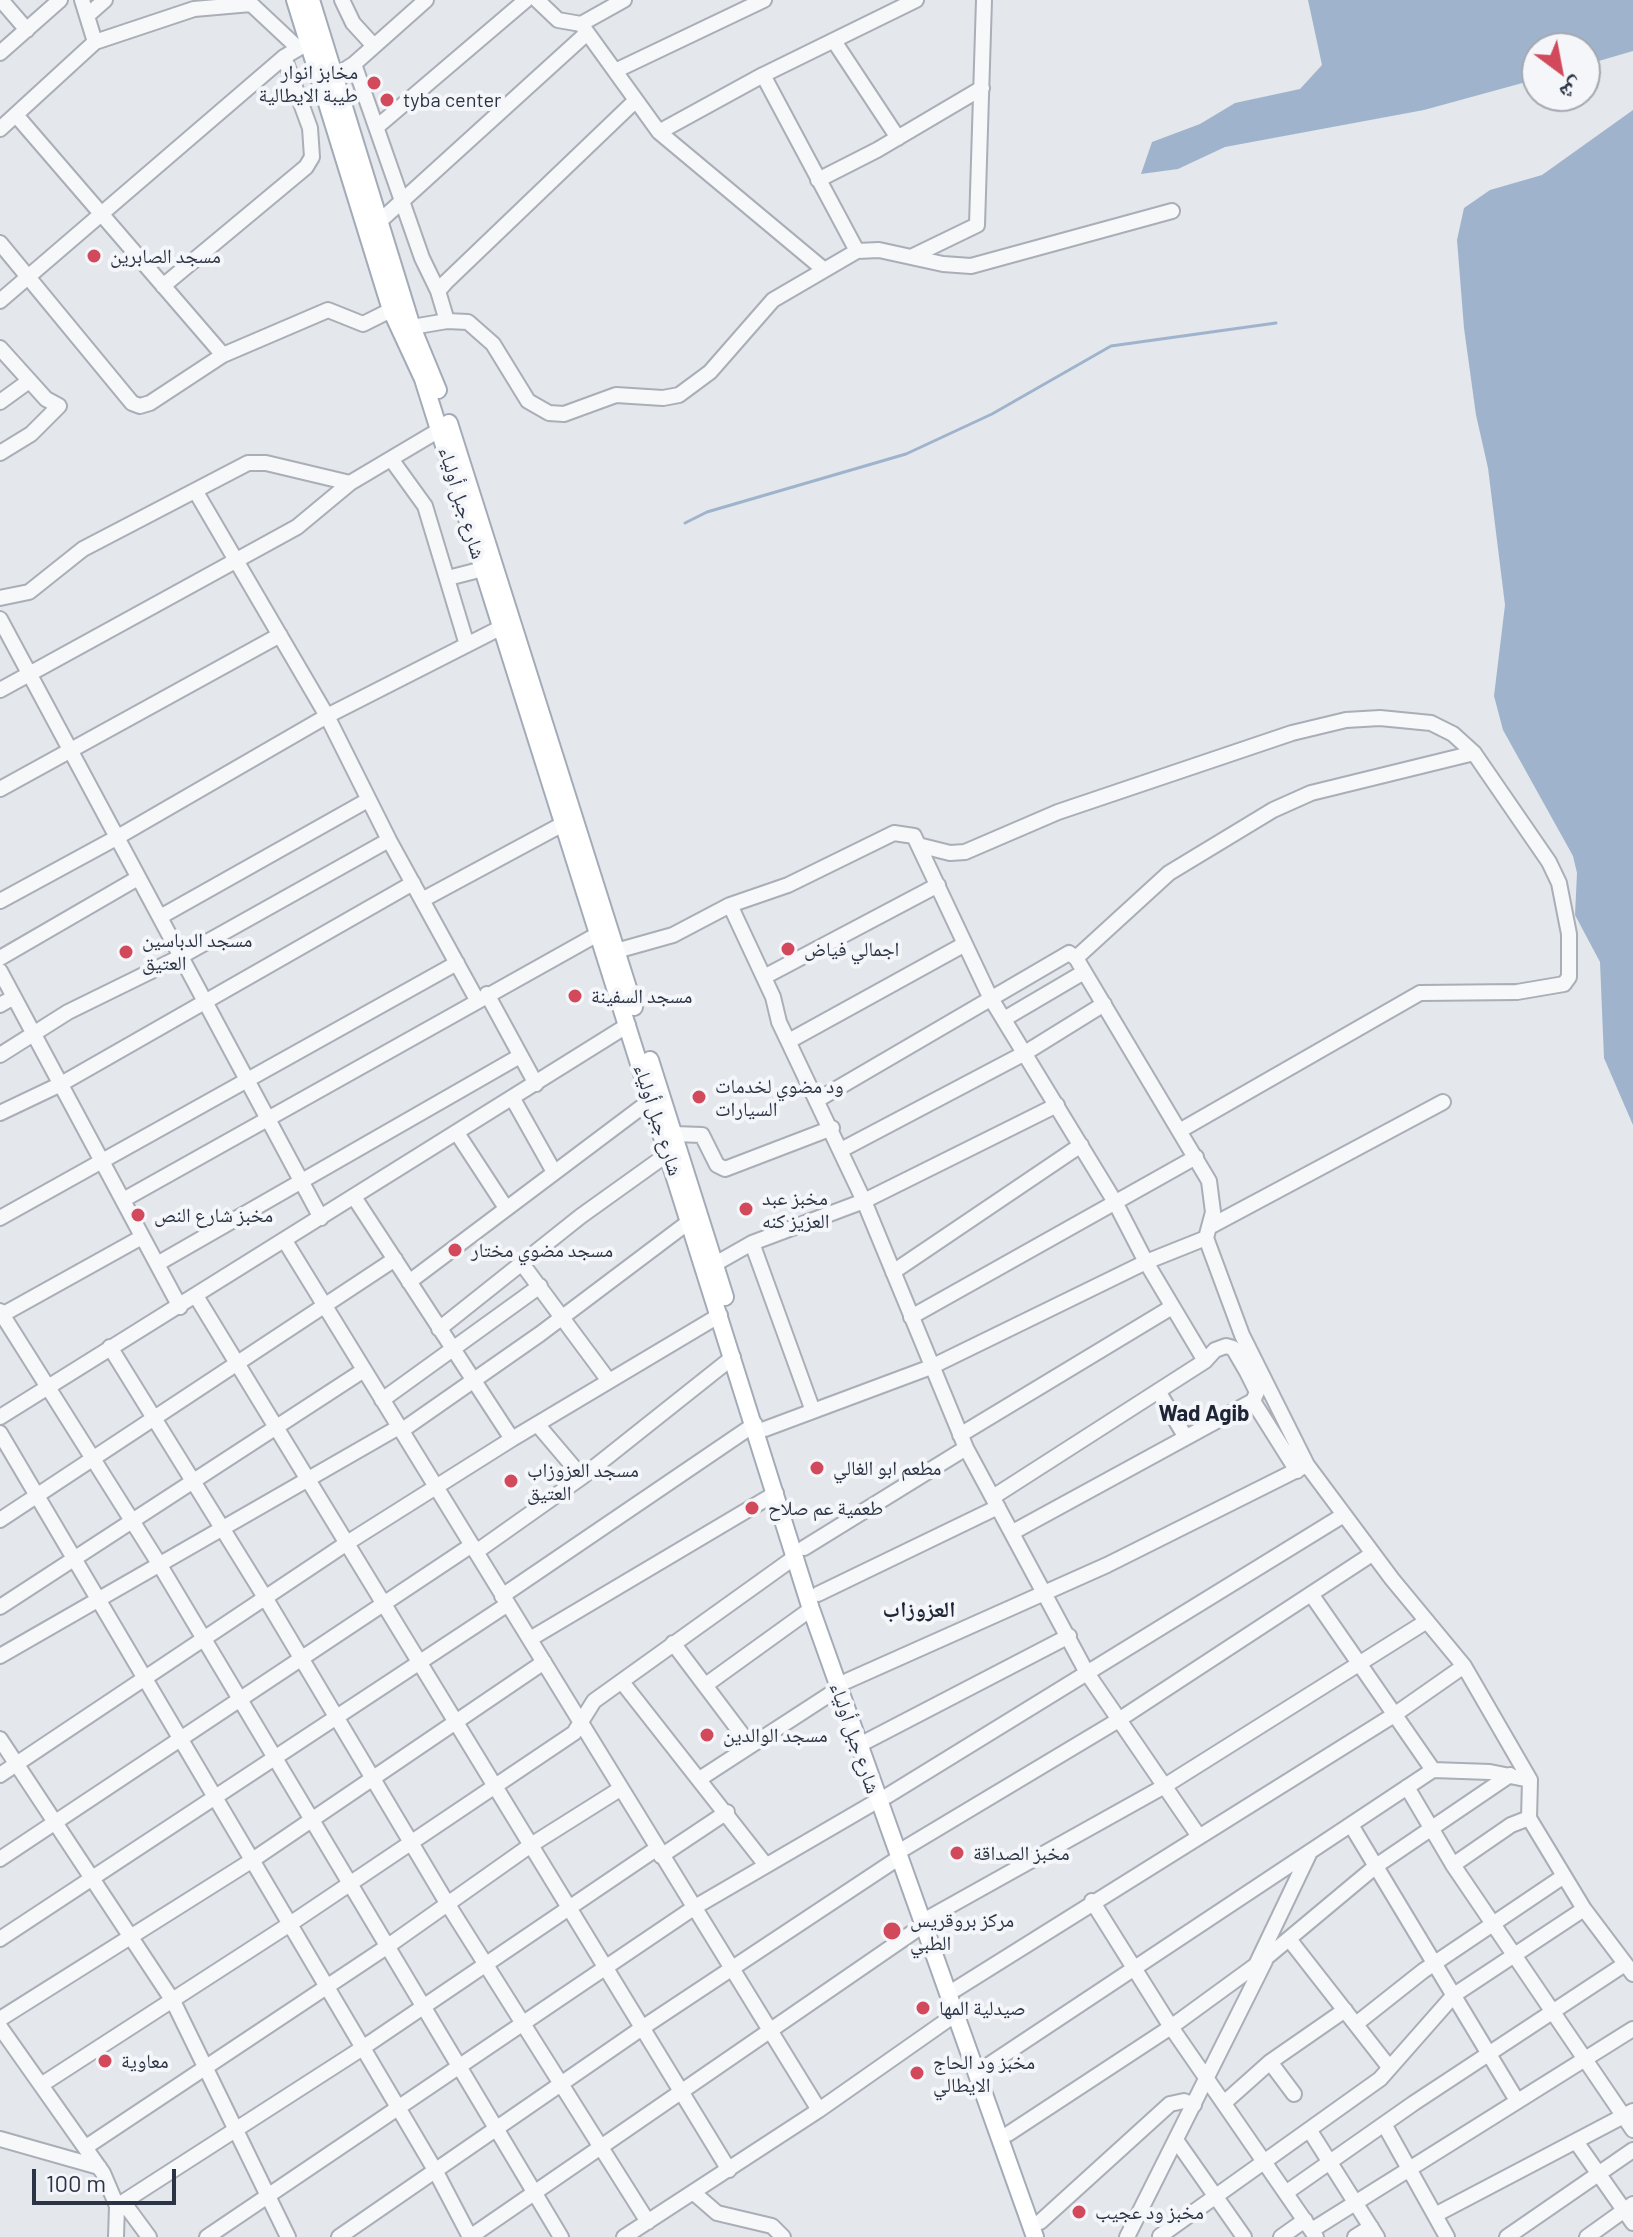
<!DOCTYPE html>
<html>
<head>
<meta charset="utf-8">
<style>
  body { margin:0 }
  #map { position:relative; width:1633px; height:2237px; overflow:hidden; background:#e4e7ec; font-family:Barlow,"Noto Naskh Arabic",sans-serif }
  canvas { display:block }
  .north { position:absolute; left:1521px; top:32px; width:80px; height:80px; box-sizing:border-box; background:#f4f6f9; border:2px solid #a4a8b1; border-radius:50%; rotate:148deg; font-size:22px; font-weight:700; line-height:32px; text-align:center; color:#2b3445 }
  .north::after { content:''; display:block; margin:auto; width:28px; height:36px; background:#d1495b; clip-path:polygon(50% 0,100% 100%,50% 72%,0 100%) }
  .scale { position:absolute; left:32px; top:2169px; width:144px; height:36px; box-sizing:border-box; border:4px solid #2b3445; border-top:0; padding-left:10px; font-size:24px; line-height:28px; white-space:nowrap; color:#2b3445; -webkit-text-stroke:6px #f4f6f9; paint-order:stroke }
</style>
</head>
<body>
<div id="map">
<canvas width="1633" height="2237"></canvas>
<div class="north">ش</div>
<div class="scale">100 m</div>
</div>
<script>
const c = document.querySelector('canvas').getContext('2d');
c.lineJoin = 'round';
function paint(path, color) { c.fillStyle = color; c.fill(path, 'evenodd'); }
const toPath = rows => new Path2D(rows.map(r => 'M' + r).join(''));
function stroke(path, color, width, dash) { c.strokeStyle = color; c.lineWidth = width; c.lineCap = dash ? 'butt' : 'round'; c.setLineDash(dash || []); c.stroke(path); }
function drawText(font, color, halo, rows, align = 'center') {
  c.font = font + ' Barlow,"Noto Naskh Arabic",sans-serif'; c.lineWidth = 8; c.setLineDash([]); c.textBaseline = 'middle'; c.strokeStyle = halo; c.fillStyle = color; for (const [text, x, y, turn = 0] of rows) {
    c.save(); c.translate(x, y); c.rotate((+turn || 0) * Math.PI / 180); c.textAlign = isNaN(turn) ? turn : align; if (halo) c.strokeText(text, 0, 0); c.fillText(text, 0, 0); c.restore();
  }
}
paint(toPath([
  [1308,0,1633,0,1633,51,1585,65,1585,48,1537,48,1537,79,1424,110,1225,147,1178,169,1141,174,1152,142,1200,124,1235,103,1300,89,1322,65],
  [1633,110,1633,1125,1604,1058,1600,962,1575,915,1577,873,1573,856,1503,730,1494,696,1505,605,1488,468,1476,415,1464,328,1457,240,1464,208,1490,190,1542,175]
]), '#9fb4cc');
stroke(toPath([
  [685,523,707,512,906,454,992,414,1111,346,1276,323]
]), '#9fb4cc', 3);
const minor = toPath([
  [1,0,27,30],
  [82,0,95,42],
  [342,0,353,23,374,46],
  [537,0,558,20,581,24,624,0],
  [88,15,105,0],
  [581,24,659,132,822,268],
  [834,41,898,138],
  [0,53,60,0],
  [354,64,422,258,438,291],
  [615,71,764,0],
  [763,75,857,251],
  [335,76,354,64,426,0],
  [16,115,223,355,328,310,363,324,391,310],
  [378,126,526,0],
  [0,129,95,42,194,9,251,4,298,48],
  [659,132,763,75,916,0],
  [818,180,877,150,982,88],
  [380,221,587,33],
  [0,243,132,403,140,406,150,403,223,355],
  [913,256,977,225,984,0],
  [163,286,306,167,312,157,310,128,284,57],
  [0,301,284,57,318,37],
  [447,321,438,291,446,282,635,101],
  [412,327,447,321,468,322,493,344,528,401,549,413,564,414,616,395,663,398,679,395,710,372,773,300,857,251,879,250,943,264,971,266,1172,211],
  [0,348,46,399,59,406,31,434,0,453],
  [0,402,29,381],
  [391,459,425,506,467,645],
  [196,492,327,716,389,840,477,1000],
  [448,578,483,569],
  [0,598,29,592,83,549,248,463,266,463,350,483],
  [0,619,321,1218],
  [0,690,297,527,350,483,446,426],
  [0,789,280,635],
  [922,846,950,853,965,852,1058,812,1292,733,1346,720,1380,718,1431,723,1453,734,1474,753,1549,862,1559,883,1569,934,1569,977,1564,984,1517,992,1420,993,1181,1130],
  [422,900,563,824],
  [0,901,116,838,327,716,502,627],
  [730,905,773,997,779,1022,864,1201,966,1448,1087,1673,1198,1835],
  [160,917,368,800],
  [616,951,673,935,730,905,788,885,894,833,914,836,990,997,1115,1202,1146,1262,1205,1361],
  [0,958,138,878],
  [1076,958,1169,873,1273,810,1311,793,1474,753],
  [0,971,180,1307],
  [764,977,938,885],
  [487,994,536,1084],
  [0,1005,14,997],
  [1004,1019,1084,972],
  [789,1041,965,944],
  [0,1055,68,1012,180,957,389,840],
  [513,1099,554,1172],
  [819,1099,1069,953,1076,958,1209,1181,1213,1212,1206,1238],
  [0,1113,61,1084,413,883],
  [457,1133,506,1208],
  [674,1134,702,1135,717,1165,725,1169,832,1128],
  [841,1150,1025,1053,1104,1004],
  [354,1197,512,1439],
  [123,1200,598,934],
  [0,1218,457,963],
  [1211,1226,1443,1102],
  [285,1241,819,2110],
  [752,1243,813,1411],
  [157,1264,520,1056],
  [715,1264,752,1243,864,1201,1057,1105],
  [523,1265,609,1381],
  [893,1272,1081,1145],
  [409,1282,651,1100],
  [196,1296,729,2170],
  [0,1311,158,1562,561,2237],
  [0,1316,142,1237],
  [911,1317,1196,1157],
  [439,1329,581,1216,669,1153],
  [110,1347,266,1599,447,1903,648,2222],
  [1158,1391,1185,1436],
  [382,1400,540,1286],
  [0,1417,628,1025],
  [537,1424,582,1477],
  [765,1429,931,1367,1146,1262,1206,1238,1242,1335,1307,1465,1392,1579,1464,1666,1530,1780,1529,1818,1584,1909,1633,1974],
  [401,1431,540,1334,690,1221],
  [0,1433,435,2170,470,2237],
  [960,1435,1172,1307],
  [993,1497,1205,1361,1215,1350,1226,1346,1233,1348,1247,1372,1257,1392,1253,1401,1297,1471],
  [0,1520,395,1259],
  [1013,1532,1253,1401],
  [804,1548,966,1448],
  [476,1552,582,1477,733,1357],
  [818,1594,998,1507],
  [1311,1594,1433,1770],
  [502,1596,755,1424],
  [0,1607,364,1370],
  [530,1639,776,1493],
  [673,1643,750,1745],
  [0,1656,399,1427],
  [847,1681,1107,1565,1307,1465],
  [622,1682,765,1864],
  [707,1684,811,1609],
  [0,1739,173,2001,288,2237],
  [867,1741,1069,1636],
  [0,1775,347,1543,512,1439,720,1315],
  [701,1778,838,1689],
  [1407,1787,1453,1865,1633,2130],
  [887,1796,1342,1516],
  [1351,1825,1516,2099],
  [905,1848,1117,1721,1372,1554],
  [661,1856,727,1812],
  [0,1859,472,1545],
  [1453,1865,1511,1825,1529,1818],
  [1092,1901,1171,2027,1316,2237],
  [930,1917,1163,1787,1427,1621],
  [0,1939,508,1604],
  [1289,1939,1389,2067],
  [1256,1965,1309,1854],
  [956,1989,1394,1715,1464,1666],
  [0,2019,251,1861,544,1662],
  [1356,2024,1423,1971,1564,1876],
  [0,2027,103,2173,117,2206,116,2237],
  [1270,2062,1294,2094],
  [984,2068,1433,1770,1490,1772,1530,1780],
  [41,2085,290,1924,574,1733,594,1701,795,1557],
  [1224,2103,1270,2062,1345,2010],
  [1384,2124,1447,2237],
  [1310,2131,1377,2237],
  [1008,2134,1171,2027,1267,1957,1376,1866,1510,1775],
  [0,2139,99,2167],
  [1176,2140,1244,2237],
  [1577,2143,1633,2223],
  [86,2147,388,1946,531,1845,620,1789],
  [1287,2192,1414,2103,1625,1964],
  [694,2193,717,2213,772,2226,783,2237],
  [124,2203,149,2237],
  [117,2206,361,2049,656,1849],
  [1435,2215,1633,2111],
  [1040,2222,1170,2104,1184,2101,1194,2105],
  [1312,2230,1633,2029],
  [1160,2236,1380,2079,1454,1995,1584,1909],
  [207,2237,695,1907,877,1801],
  [339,2237,642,2028,897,1859],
  [470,2237,922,1926],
  [624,2237,819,2110,963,2009],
  [1127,2237,1265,1961],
  [1281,2237,1305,2220],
  [1355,2237,1371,2227],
  [1507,2237,1633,2150],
  [1587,2237,1633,2204]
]);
const major = toPath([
  [295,0,391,310,423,379,811,1609,1035,2237],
  [311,0,412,327,438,390],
  [449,423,634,1007],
  [650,1060,725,1297]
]);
stroke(minor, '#a9aeb7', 18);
stroke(major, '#a3abb8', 20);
stroke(minor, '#f7f8fa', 14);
stroke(major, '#fff', 16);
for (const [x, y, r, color] of [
  [374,83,8,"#d1495b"],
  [387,100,8,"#d1495b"],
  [94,256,8,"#d1495b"],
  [788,949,8,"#d1495b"],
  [126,952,8,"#d1495b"],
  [575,996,8,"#d1495b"],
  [699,1097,8,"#d1495b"],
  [746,1209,8,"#d1495b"],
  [138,1215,8,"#d1495b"],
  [455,1250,8,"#d1495b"],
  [817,1468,8,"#d1495b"],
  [511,1481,8,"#d1495b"],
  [752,1508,8,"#d1495b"],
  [707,1735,8,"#d1495b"],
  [957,1853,8,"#d1495b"],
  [892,1931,10,"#d1495b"],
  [923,2008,8,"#d1495b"],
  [105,2061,8,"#d1495b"],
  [917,2073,8,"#d1495b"],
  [1079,2212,8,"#d1495b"]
]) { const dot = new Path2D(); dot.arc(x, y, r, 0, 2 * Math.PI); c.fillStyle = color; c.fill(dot); stroke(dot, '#f4f6f9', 3); }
drawText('20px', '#2b3445', '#f4f6f9', [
  ["مخابز انوار",358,72,"right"],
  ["طيبة الايطالية",358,95,"right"],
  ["tyba center",403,100],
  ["مسجد الصابرين",110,256],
  ["مسجد الدباسين",142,940],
  ["العتيق",142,963],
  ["اجمالي فياض",804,949],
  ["مسجد السفينة",591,996],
  ["ود مضوي لخدمات",715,1086],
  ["السيارات",715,1109],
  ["مخبز عبد",762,1198],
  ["العزيز كنه",762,1221],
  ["مخبز شارع النص",154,1215],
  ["مسجد مضوي مختار",471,1250],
  ["مطعم ابو الغالي",833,1468],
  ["مسجد العزوزاب",527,1470],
  ["العتيق",527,1493],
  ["طعمية عم صلاح",768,1508],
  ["مسجد الوالدين",723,1735],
  ["مخبز الصداقة",973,1853],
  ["مركز بروقريس",910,1920],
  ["الطبي",910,1943],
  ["صيدلية المها",939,2008],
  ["معاوية",121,2061],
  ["مخبز ود الحاج",933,2062],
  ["الايطالي",933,2085],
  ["مخبز ود عجيب",1095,2212]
], 'left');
drawText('20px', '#2b3445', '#f4f6f9', [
  ["شارع جبل أولياء",462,503,73],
  ["شارع جبل أولياء",658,1120,72],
  ["شارع جبل أولياء",855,1738,71]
]);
drawText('bold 22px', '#1d2536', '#f4f6f9', [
  ["Wad Agib",1204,1414],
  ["العزوزاب",919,1610]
]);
</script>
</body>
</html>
